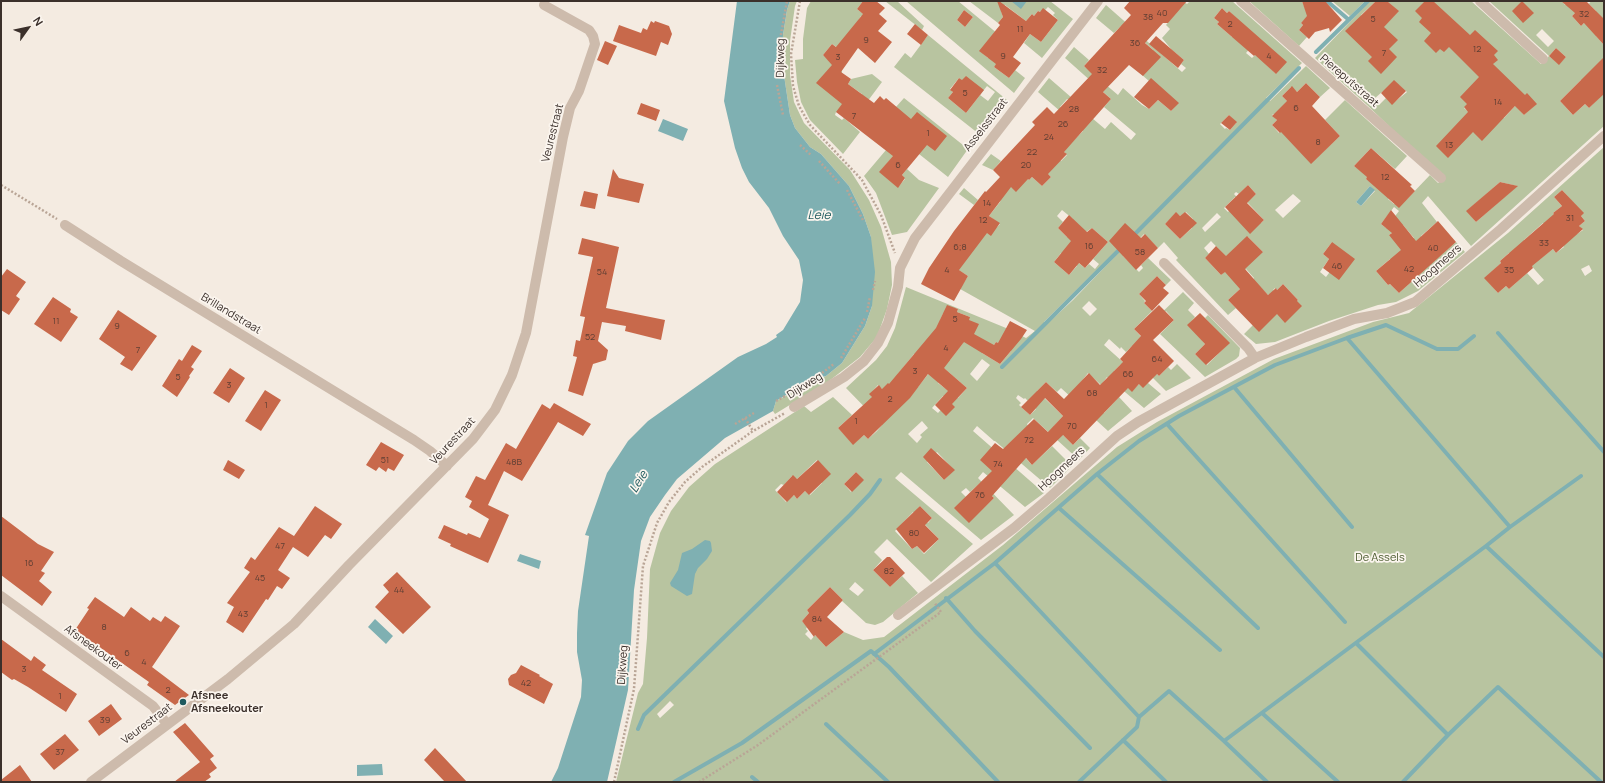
<!DOCTYPE html>
<html>
<head>
<meta charset="utf-8">
<style>
  body { margin:0 }
  #map { position:relative; width:1605px; height:783px; overflow:hidden; background:#f4ebe1; font-family:Manrope,sans-serif }
  canvas { display:block }
  .frame { position:absolute; inset:0; border:2px solid #3b302b; pointer-events:none }
  .north { position:absolute; left:8px; top:8px; width:40px; height:40px; -webkit-text-stroke:3px #fbf5ee; paint-order:stroke; rotate:57deg; font-size:11px; font-weight:700; line-height:16px; text-align:center; color:#3b302b }
  .north::after { content:''; display:block; margin:auto; width:14px; height:18px; background:#3b302b; clip-path:polygon(50% 0,100% 100%,50% 72%,0 100%) }
</style>
</head>
<body>
<div id="map">
<canvas width="1605" height="783"></canvas>
<div class="frame"></div>
<div class="north">N</div>
</div>
<script>
const c = document.querySelector('canvas').getContext('2d');
c.lineJoin = 'round';
function paint(path, color) { c.fillStyle = color; c.fill(path, 'evenodd'); }
const toPath = rows => new Path2D(rows.map(r => 'M' + r).join(''));
function stroke(path, color, width, dash) { c.strokeStyle = color; c.lineWidth = width; c.lineCap = dash ? 'butt' : 'round'; c.setLineDash(dash || []); c.stroke(path); }
function drawText(font, color, halo, rows, align = 'center') {
  c.font = font + ' Manrope,sans-serif'; c.lineWidth = 3.5; c.setLineDash([]); c.textBaseline = 'middle'; c.strokeStyle = halo; c.fillStyle = color; for (const [text, x, y, turn = 0] of rows) {
    c.save(); c.translate(x, y); c.rotate((+turn || 0) * Math.PI / 180); c.textAlign = isNaN(turn) ? turn : align; if (halo) c.strokeText(text, 0, 0); c.fillText(text, 0, 0); c.restore();
  }
}
paint(toPath([
  [790,1,797,1,795,6,790,41,790,75,794,102,804,123,850,170,869,200,881,227,891,262,892,285,887,309,877,337,860,357,829,381,775,414,773,411,776,401,812,382,826,376,842,363,865,326,872,306,871,237,863,214,849,186,821,154,810,147,795,128,790,115,782,62,783,35,787,10],
  [811,1,863,1,857,9,867,17,861,16,841,50,832,44,823,55,831,62,831,63,842,70,842,73,834,84,857,103,862,94,848,84,851,79,872,74,882,82,867,102,887,117,904,98,968,149,948,177,919,154,899,149,880,172,898,187,905,179,902,175,907,169,919,180,939,188,907,232,892,235,876,193,864,176,897,137,836,112,835,115,842,120,844,118,860,132,843,154,810,120,801,102,797,82,795,60,803,59,803,39,807,8],
  [885,1,897,1,924,26,922,30],
  [906,1,958,1,998,34,980,51,988,58,992,55,999,61,994,67,1009,78,1015,70,1025,78,1014,93],
  [964,10,973,17,965,27,957,20],
  [969,1,1050,1,1073,19,1042,58,1024,43,1030,34,1041,42,1058,20,1053,15,1055,13,1048,7,1045,10,1040,12,1038,11,1034,16,1032,14,1026,21,1005,5,1001,11,1003,17,998,23],
  [1183,1,1187,4,1190,1,1232,1,1302,63,1266,98,1270,101,1306,66,1330,88,1320,97,1306,83,1297,92,1291,87,1282,96,1288,102,1275,115,1274,114,1272,115,1277,120,1272,125,1279,133,1283,129,1311,163,1340,136,1325,120,1345,100,1407,156,1395,169,1371,148,1354,166,1368,176,1366,179,1391,196,1388,199,1394,204,1407,199,1430,175,1438,183,1444,179,1367,105,1315,58,1370,1,1376,1,1361,15,1379,32,1398,11,1387,1,1471,1,1541,64,1549,56,1489,1,1562,1,1565,5,1570,1,1578,10,1572,16,1581,26,1596,11,1589,4,1591,1,1604,1,1604,29,1596,36,1604,45,1604,126,1471,246,1428,196,1422,203,1437,222,1421,236,1435,260,1456,242,1465,252,1418,291,1396,302,1378,305,1329,321,1275,342,1256,344,1244,334,1253,325,1240,289,1228,300,1236,308,1228,315,1176,260,1178,258,1164,242,1158,248,1144,234,1123,256,1139,272,1143,268,1141,265,1148,258,1171,280,1166,285,1157,276,1139,294,1145,301,1144,303,1152,311,1134,329,1147,343,1137,354,1159,376,1168,367,1171,370,1177,364,1191,378,1166,391,1131,356,1136,349,1132,346,1126,352,1121,347,1120,349,1109,339,1104,345,1124,363,1120,365,1114,371,1132,391,1139,384,1148,383,1161,394,1144,408,1107,377,1101,385,1088,373,1077,387,1104,413,1119,397,1132,411,1108,431,1061,388,1057,392,1046,382,1037,391,1063,416,1054,426,1073,445,1080,438,1090,448,1079,460,1033,418,1027,424,1028,426,1011,442,1032,465,1052,446,1072,466,1050,488,995,441,994,441,977,426,973,431,1044,493,1025,507,983,472,978,478,1014,515,981,540,901,472,895,478,973,544,931,582,887,539,874,552,882,560,873,570,890,587,902,576,918,593,883,622,875,625,866,623,842,601,843,600,830,587,807,610,809,613,802,621,807,627,806,629,808,631,805,634,811,640,815,635,826,647,844,632,863,640,884,637,1003,545,1117,447,1157,422,1274,359,1373,322,1409,313,1508,233,1604,147,1604,782,616,782,638,693,643,684,647,638,650,569,660,533,671,511,689,487,715,464,804,406,811,412,833,397,852,415,838,428,853,444,864,435,868,439,877,431,882,425,846,388,876,360,887,346,895,328,906,287,1006,328,1026,338,1035,331,953,285,963,284,968,276,957,269,985,232,997,227,1000,224,989,216,1000,202,1012,164,1029,180,1032,177,1042,186,1051,177,1039,166,1051,153,1061,161,1067,155,1053,140,1065,134,1073,141,1083,131,1038,92,1049,78,1072,98,1070,100,1067,99,1060,107,1075,120,1092,118,1105,129,1111,122,1131,140,1136,134,1104,107,1111,99,1065,58,1074,47,1089,60,1084,66,1118,95,1123,88,1142,105,1149,109,1158,100,1171,111,1178,103,1149,81,1135,69,1153,50,1140,38,1121,26,1114,33,1096,18,1106,5,1182,72,1186,68,1181,64,1184,60,1172,50,1162,38,1170,29,1166,25,1174,15],
  [1222,8,1227,13,1229,11,1243,25,1232,37,1217,24,1219,22,1214,18],
  [1542,29,1554,41,1548,47,1536,35],
  [1259,38,1276,74,1256,54,1252,58,1246,53],
  [1556,48,1566,57,1559,64,1549,56],
  [1581,80,1599,98,1589,108,1585,104,1573,115,1560,101],
  [1399,85,1407,92,1392,104,1386,98,1379,105,1374,99,1382,92],
  [1484,86,1509,101,1515,106,1504,118,1499,112,1472,115,1464,108],
  [1536,104,1524,115,1515,105],
  [1229,115,1236,123,1230,130,1226,128,1225,129,1220,124],
  [1500,182,1517,186,1476,222,1467,211],
  [1248,185,1256,194,1247,202,1264,220,1261,223,1234,194,1236,192,1239,194],
  [1370,186,1375,191,1361,206,1356,202],
  [1562,190,1583,213,1581,216,1585,221,1579,226,1583,230,1577,234,1553,213,1562,206,1554,197],
  [1293,194,1301,201,1283,218,1275,210],
  [1235,197,1238,201,1228,212,1224,208],
  [1394,207,1399,211,1386,228,1381,224],
  [1062,210,1073,219,1067,237,1058,228,1063,222,1057,216],
  [1186,212,1193,219,1188,224,1192,228,1180,239,1165,224,1176,213,1180,216],
  [1217,213,1221,217,1205,232,1202,228],
  [1543,223,1564,247,1556,253,1553,249,1540,259,1524,240],
  [1403,225,1414,238,1389,235],
  [1092,228,1108,242,1093,259,1099,264,1095,269,1089,264,1085,268,1075,260,1086,232],
  [1248,237,1263,252,1236,251,1234,249],
  [1126,241,1128,243,1073,300,1047,324,1044,322],
  [1211,241,1233,264,1221,275,1205,258,1209,254,1204,248],
  [1332,242,1329,273,1326,277,1320,272,1329,259,1323,254],
  [1061,253,1077,266,1069,275,1054,262],
  [1509,253,1522,267,1528,262,1544,280,1538,285,1527,273,1509,289,1506,286,1498,293,1485,278,1501,263,1500,261],
  [1390,259,1396,266,1422,272,1399,293,1390,284,1388,285,1376,271],
  [1589,265,1592,271,1585,276,1581,269],
  [1246,269,1254,278,1252,281,1257,284,1268,295,1275,292,1273,290,1275,288,1277,290,1283,284,1298,300,1297,301,1262,301,1240,275],
  [1089,301,1097,309,1090,316,1082,308],
  [955,308,958,309,957,312,970,317,940,320,943,314],
  [949,336,963,343,950,360],
  [996,342,1011,351,1000,364,982,353,994,345],
  [914,354,933,368,918,387,898,374],
  [982,359,990,365,977,381,970,374],
  [945,369,967,388,958,398,938,383],
  [878,385,882,389,873,398,870,394],
  [1018,395,1024,399,1025,398,1036,409,1030,415,1019,405,1021,403,1016,398],
  [943,396,949,401,938,413,932,408],
  [922,421,928,428,920,435,922,437,917,443,908,434],
  [937,452,954,470,944,480,927,462],
  [817,460,829,472,820,481,822,483,810,495,805,491,797,499,794,495,786,502,775,490,781,484,784,485,792,476,797,479],
  [856,472,863,480,851,492,844,484],
  [980,483,994,498,969,522,966,497,961,492,966,488,970,492],
  [920,506,932,518,928,523,916,511],
  [913,512,939,539,924,554,917,546,912,549,895,531],
  [855,582,864,590,858,596,849,589],
  [670,701,674,705,660,718,657,714],
  [1249,1,1302,1,1308,16,1301,23,1303,25,1299,30,1307,37,1299,46],
  [1332,1,1365,1,1350,16],
  [928,35,1007,100,979,134,894,67,905,53,911,58],
  [959,78,980,95,966,113,948,98,953,92,950,89],
  [987,86,995,92,988,101,980,95],
  [991,154,1001,161,993,170,982,165],
  [964,188,978,200,974,205,959,194],
  [1183,292,1194,303,1188,310,1195,317,1189,324,1205,344,1195,354,1207,365,1229,343,1205,318,1208,315,1240,348,1239,356,1236,359,1205,377,1160,334,1174,320,1166,311,1152,325,1150,324]
]), '#b8c4a0');
paint(toPath([
  [737,1,790,1,787,10,783,35,782,62,790,115,795,128,810,147,821,154,849,186,863,214,871,237,875,272,872,306,865,326,842,363,826,376,810,381,776,401,773,411,725,438,677,479,665,495,650,517,641,541,634,590,628,690,607,782,551,782,558,768,581,697,582,680,577,652,577,633,578,611,589,536,585,535,607,473,628,441,648,421,738,357,766,344,777,337,776,335,783,330,800,302,803,280,799,260,783,236,769,208,749,182,742,168,735,148,724,101],
  [1011,1,1027,1,1021,9],
  [663,119,688,129,683,141,658,131],
  [1370,186,1375,190,1361,206,1356,202],
  [705,540,710,541,711,543,712,551,707,559,698,568,695,574,692,594,687,596,671,586,670,583,678,570,682,553,692,549],
  [520,554,541,561,539,569,517,561],
  [375,619,393,636,386,644,368,627],
  [382,764,383,775,357,776,357,765]
]), '#7fb0b2');
stroke(toPath([
  [1327,1,1349,20],
  [1316,52,1368,1],
  [1132,237,1299,68],
  [1498,333,1604,452],
  [1347,338,1386,325,1437,349,1458,349,1474,336],
  [1002,367,1122,247],
  [1234,387,1352,527],
  [1167,424,1345,622],
  [1097,474,1258,628],
  [1059,508,1220,650],
  [1510,527,1581,476],
  [995,563,1139,717,1137,727,1079,782],
  [946,598,975,631,1090,748],
  [1356,643,1448,735,1498,687,1601,782],
  [874,654,995,563,1097,474,1139,441,1179,416,1275,365,1347,338,1510,527,1486,546,1604,657],
  [1262,713,1338,782],
  [1139,717,1169,691,1224,741,1486,546],
  [826,724,888,782],
  [638,729,644,715,850,515,870,494,880,480],
  [1123,740,1166,782],
  [1224,741,1267,782],
  [752,777,758,782],
  [674,782,742,743,871,651,889,667,998,782],
  [1403,782,1448,735]
]), '#7fb0b2', 4);
paint(toPath([
  [863,1,876,1,885,8,879,14,887,21,878,31,892,42,875,63,858,48,841,72,851,79,848,84,874,103,880,96,884,100,886,98,911,119,917,112,947,136,935,151,927,145,902,175,905,178,898,188,879,172,893,156,836,112,842,104,816,83,832,65,823,55,832,44,836,47,863,14,857,9],
  [997,1,999,1,1026,21,1032,14,1034,16,1038,11,1040,12,1043,8,1058,20,1041,42,1030,34,1013,57,1021,63,1009,78,994,67,996,64,979,51,1000,25,998,23,1003,17],
  [1130,1,1187,1,1168,23,1163,23,1145,43,1161,57,1143,76,1129,65,1103,92,1111,99,1064,152,1067,154,1048,174,1051,177,1042,186,1032,177,1029,180,1028,179,1016,192,1011,187,989,216,1000,223,991,236,987,233,959,270,968,276,954,301,921,284,929,268,954,231,985,191,986,192,1000,177,993,170,1035,125,1032,122,1047,107,1054,114,1092,74,1084,66,1131,15,1124,8],
  [1302,1,1325,1,1342,20,1330,32,1329,28,1315,32,1309,39,1299,30,1303,25,1301,23,1307,16],
  [1376,1,1387,1,1399,11,1384,27,1398,40,1389,49,1397,57,1381,74,1368,61,1372,57,1345,31],
  [1425,1,1433,1,1470,35,1475,30,1498,51,1494,55,1498,60,1493,64,1525,95,1527,93,1537,104,1524,115,1515,106,1482,141,1473,132,1448,158,1436,146,1468,112,1464,107,1467,104,1460,97,1479,77,1449,47,1444,52,1440,49,1436,53,1424,41,1431,33,1419,22,1422,18,1415,11],
  [1522,1,1534,13,1523,23,1512,11],
  [1561,1,1586,1,1604,19,1604,45,1584,23,1581,26,1572,16,1575,13],
  [1222,8,1227,13,1229,11,1287,62,1276,74,1255,55,1254,56,1217,24,1219,22,1214,18],
  [964,10,973,17,965,27,957,20],
  [651,21,654,23,655,21,669,26,672,34,668,45,661,42,656,56,613,41,619,25,641,33,643,28,647,30],
  [915,24,928,35,921,45,907,34],
  [1156,36,1184,60,1178,68,1149,44],
  [605,41,617,46,608,65,597,60],
  [1556,48,1566,57,1559,65,1549,56],
  [1604,57,1604,94,1589,108,1585,104,1573,115,1560,101],
  [966,76,984,90,966,113,948,98,953,92,950,90,959,78,962,80],
  [1151,78,1179,103,1171,111,1158,100,1149,109,1134,97],
  [1394,80,1406,91,1392,105,1381,93],
  [1306,83,1320,97,1312,106,1340,136,1311,164,1281,132,1280,133,1272,125,1277,120,1272,116,1287,101,1282,96,1292,86,1297,92],
  [641,103,660,110,656,121,637,114],
  [1229,115,1237,122,1230,130,1221,123],
  [1371,148,1412,185,1410,186,1415,191,1399,208,1366,179,1367,177,1354,166],
  [613,169,619,178,644,184,639,203,607,196],
  [1500,182,1518,186,1476,222,1466,211],
  [1248,185,1256,194,1247,203,1264,220,1250,234,1225,207],
  [1562,190,1584,213,1581,216,1585,221,1579,226,1583,229,1556,253,1553,249,1532,266,1533,268,1509,289,1506,286,1498,293,1484,278,1501,263,1500,261,1554,214,1553,213,1562,206,1554,197],
  [584,191,598,194,595,209,580,206],
  [1391,210,1416,241,1438,221,1456,242,1399,293,1390,284,1388,285,1376,271,1401,250,1389,235,1392,233,1381,224],
  [1176,212,1180,216,1185,212,1197,223,1180,239,1165,224],
  [1069,215,1087,232,1092,228,1108,242,1085,268,1079,263,1069,275,1054,262,1071,241,1058,228],
  [1125,223,1141,238,1145,234,1158,248,1136,270,1109,241],
  [1247,236,1263,252,1245,269,1268,295,1276,288,1277,290,1283,284,1298,300,1297,301,1302,306,1285,323,1277,314,1259,332,1228,300,1240,289,1225,272,1221,275,1205,258,1216,246,1226,256],
  [582,238,619,247,606,308,665,320,661,340,625,331,626,326,602,322,598,341,608,350,606,360,593,364,583,396,568,391,577,357,573,356,576,340,580,341,585,317,580,316,593,257,578,254],
  [1332,242,1355,259,1339,280,1323,268,1329,259,1323,254],
  [7,269,26,282,16,296,20,299,9,315,1,310,1,277],
  [1157,276,1166,285,1163,288,1169,293,1152,311,1144,303,1146,301,1139,294],
  [53,297,71,309,70,312,78,317,61,342,34,324],
  [947,305,958,309,957,312,970,317,969,320,979,324,974,334,994,345,996,342,998,343,1010,321,1027,330,1021,339,1000,364,964,342,944,368,967,388,952,404,955,407,946,416,935,405,948,391,928,374,910,398,873,434,868,439,864,435,853,445,838,428,872,397,869,394,879,385,882,389,888,383,889,384,936,328],
  [1159,305,1174,320,1153,340,1174,361,1159,376,1157,374,1143,388,1139,384,1132,392,1128,388,1073,445,1063,435,1032,465,1026,458,992,496,994,498,969,523,954,508,992,471,980,460,995,443,1003,449,1034,419,1048,432,1063,416,1045,398,1030,415,1021,407,1046,382,1064,399,1089,373,1100,385,1123,362,1120,359,1141,336,1134,329],
  [118,310,157,336,132,371,120,364,125,357,99,339],
  [1200,313,1230,343,1206,365,1195,354,1205,344,1187,325],
  [192,345,202,351,191,367,194,369,189,376,190,377,177,397,162,386,179,359,182,361],
  [230,368,245,378,229,403,213,393],
  [265,390,281,400,261,431,245,421],
  [554,403,591,424,583,436,558,422,522,481,504,471,488,505,509,515,488,563,450,546,451,544,438,538,444,525,467,535,468,533,480,538,489,519,469,507,472,501,465,497,476,476,485,480,506,443,516,449,542,404,550,409],
  [381,442,404,455,394,471,388,468,386,472,379,467,376,471,366,465],
  [931,448,955,470,944,480,923,457],
  [228,460,245,470,239,479,223,470],
  [818,460,831,474,809,495,805,491,797,499,794,495,787,502,777,492,793,475,797,479],
  [856,472,864,480,852,492,844,484],
  [315,506,342,524,331,539,325,535,308,557,293,547,278,570,290,578,282,589,277,586,268,600,266,599,243,633,226,622,234,607,227,603,250,572,244,568,251,557,255,560,279,527,294,536],
  [920,506,932,518,925,525,939,539,924,553,917,546,912,549,896,529],
  [1,516,38,544,54,552,41,571,45,573,39,581,52,592,42,606,1,575],
  [887,557,890,557,905,573,890,587,873,570],
  [397,572,431,607,403,634,375,607,389,592,383,585],
  [830,587,843,600,827,617,844,632,826,647,815,635,814,637,802,621,809,613,807,610],
  [95,597,124,617,131,607,150,621,153,617,161,622,165,616,180,626,152,667,189,695,175,705,147,685,149,682,75,630,89,609,87,608],
  [1,639,31,661,34,656,46,665,42,670,77,694,66,712,28,687,14,679,12,680,1,672],
  [521,665,540,675,539,676,553,684,544,704,509,685,508,679,511,675,516,673],
  [111,704,122,719,99,736,88,721],
  [185,723,214,756,210,759,217,768,209,774,211,777,204,782,174,782,200,762,173,732],
  [65,734,79,750,54,770,40,754],
  [435,748,467,782,445,782,424,760],
  [20,765,32,782,1,782,1,780]
]), '#c8694b');
stroke(toPath([
  [800,1,791,54,793,86,799,106,810,125,862,180,881,215,895,253],
  [780,75,780,40,787,1],
  [777,85,783,115],
  [800,145,811,155],
  [819,161,840,184],
  [1,185,57,219],
  [847,190,864,222],
  [873,290,875,281],
  [867,312,870,297],
  [841,358,865,318],
  [822,373,834,364],
  [798,389,810,381],
  [776,401,787,395],
  [745,418,753,431],
  [735,424,754,413],
  [614,782,634,689,643,566,657,523,669,502,685,482,702,467,753,431,785,413],
  [699,782,758,745,941,612,934,602]
]), '#b9a596', 2.5, [2, 2]);
stroke(toPath([
  [1241,1,1441,178],
  [1480,1,1543,59],
  [65,225,121,261,414,440,430,451,447,466],
  [1164,263,1248,348,1255,358],
  [794,407,844,377,864,361,878,343,888,323,898,287,900,268,915,238,1098,1],
  [1,596,153,706,167,724],
  [898,615,1014,528,1049,498,1117,436,1138,422,1255,358,1306,337,1354,319,1387,313,1415,302,1501,229,1604,136],
  [91,782,228,679,294,624,349,565,473,439,495,410,512,375,526,333,563,137,570,108,579,91,595,44,593,36,589,30,544,5]
]), '#cdbbac', 10);
for (const [x, y, r, color] of [
  [183,702,4,"#1f5a5e"]
]) { const dot = new Path2D(); dot.arc(x, y, r, 0, 2 * Math.PI); c.fillStyle = color; c.fill(dot); stroke(dot, '#fbf5ee', 1.5); }
drawText('9px', '#5e3e33', null, [
  ["40",1162,13],
  ["32",1584,14],
  ["38",1148,17],
  ["5",1373,19],
  ["2",1230,24],
  ["11",1020,29],
  ["9",866,40],
  ["36",1135,43],
  ["12",1477,49],
  ["7",1384,53],
  ["9",1003,56],
  ["4",1269,56],
  ["3",838,57],
  ["32",1102,70],
  ["5",965,93],
  ["14",1498,102],
  ["6",1296,108],
  ["28",1074,109],
  ["7",854,116],
  ["26",1063,124],
  ["1",928,133],
  ["24",1049,137],
  ["8",1318,142],
  ["13",1449,145],
  ["22",1032,152],
  ["6",898,165],
  ["20",1026,165],
  ["12",1385,177],
  ["14",987,203],
  ["31",1570,218],
  ["12",983,220],
  ["33",1544,243],
  ["16",1089,246],
  ["6;8",960,247],
  ["40",1433,248],
  ["58",1140,252],
  ["46",1337,266],
  ["42",1409,269],
  ["4",947,270],
  ["35",1509,270],
  ["54",602,272],
  ["5",955,319],
  ["11",56,321],
  ["9",117,326],
  ["52",590,337],
  ["4",946,348],
  ["7",138,350],
  ["64",1157,359],
  ["3",915,371],
  ["66",1128,374],
  ["5",178,377],
  ["3",229,385],
  ["68",1092,393],
  ["2",890,399],
  ["1",266,405],
  ["1",856,421],
  ["70",1072,426],
  ["72",1029,440],
  ["51",385,460],
  ["48B",514,462],
  ["74",998,464],
  ["76",980,495],
  ["80",914,533],
  ["47",280,546],
  ["16",29,563],
  ["82",889,571],
  ["45",260,578],
  ["44",399,590],
  ["43",243,614],
  ["84",817,619],
  ["8",104,627],
  ["6",127,653],
  ["4",144,662],
  ["3",24,669],
  ["42",526,683],
  ["2",168,690],
  ["1",60,696],
  ["39",105,720],
  ["37",60,752]
]);
drawText('11px', '#3b302b', '#fbf5ee', [
  ["Dijkweg",781,58,-89],
  ["Piereputstraat",1349,81,41],
  ["Asselsstraat",986,125,-52],
  ["Veurestraat",553,133,-76],
  ["Hoogmeers",1438,266,-41],
  ["Brillandstraat",231,314,31],
  ["Dijkweg",805,386,-32],
  ["Veurestraat",453,441,-47],
  ["Hoogmeers",1062,469,-43],
  ["Afsneekouter",93,648,36],
  ["Dijkweg",623,665,-86],
  ["Veurestraat",147,724,-37]
]);
drawText('11px', '#4a5a2e', '#fbf5ee', [
  ["De Assels",1380,558]
]);
drawText('bold 11px', '#3b302b', '#fbf5ee', [
  ["Afsnee",191,696],
  ["Afsneekouter",191,709]
], 'left');
drawText('italic 12px', '#1f5a5e', '#fbf5ee', [
  ["Leie",819,216],
  ["Leie",639,482,-59]
]);
</script>
</body>
</html>
